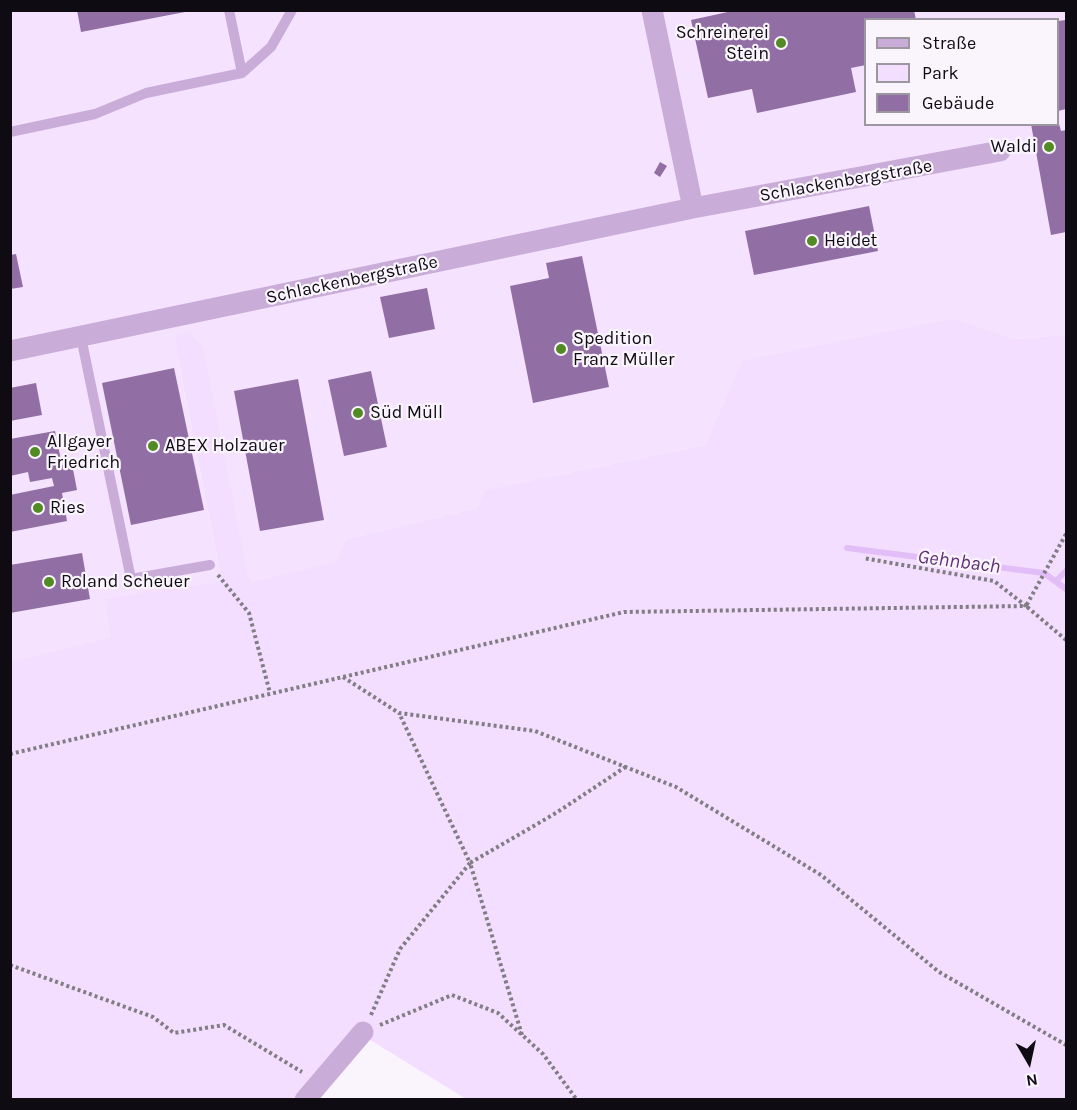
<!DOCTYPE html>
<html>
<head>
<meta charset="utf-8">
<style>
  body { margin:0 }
  #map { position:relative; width:1077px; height:1110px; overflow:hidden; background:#faf4fd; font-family:Karla,sans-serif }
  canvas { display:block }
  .frame { position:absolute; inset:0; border:12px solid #0f0b12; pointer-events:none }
  .legend { position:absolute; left:864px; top:18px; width:195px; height:108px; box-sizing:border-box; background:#faf4fd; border:2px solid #9c979f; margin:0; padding:8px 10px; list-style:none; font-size:18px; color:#0f0b12 }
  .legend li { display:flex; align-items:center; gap:12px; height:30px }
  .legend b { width:30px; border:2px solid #9c979f }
  .north { position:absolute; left:999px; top:1032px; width:60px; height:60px; -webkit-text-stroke:4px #faf4fd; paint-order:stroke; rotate:171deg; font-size:16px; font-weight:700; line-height:24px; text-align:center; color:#0f0b12 }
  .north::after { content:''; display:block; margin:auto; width:21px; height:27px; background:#0f0b12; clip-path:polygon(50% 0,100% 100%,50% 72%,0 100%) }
</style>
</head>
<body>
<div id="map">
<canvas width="1077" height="1110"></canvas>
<div class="frame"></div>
<ul class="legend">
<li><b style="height:8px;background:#c9add8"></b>Straße</li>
<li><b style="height:16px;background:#f3deff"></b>Park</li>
<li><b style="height:16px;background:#916ea3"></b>Gebäude</li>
</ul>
<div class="north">N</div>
</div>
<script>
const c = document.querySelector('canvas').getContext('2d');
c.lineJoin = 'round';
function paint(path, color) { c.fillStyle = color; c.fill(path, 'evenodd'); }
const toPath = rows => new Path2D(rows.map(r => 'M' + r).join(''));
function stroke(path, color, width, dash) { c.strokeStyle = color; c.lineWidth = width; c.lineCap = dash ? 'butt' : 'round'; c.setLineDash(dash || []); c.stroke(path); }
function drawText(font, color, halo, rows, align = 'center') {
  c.font = font + ' Karla,sans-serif'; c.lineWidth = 4.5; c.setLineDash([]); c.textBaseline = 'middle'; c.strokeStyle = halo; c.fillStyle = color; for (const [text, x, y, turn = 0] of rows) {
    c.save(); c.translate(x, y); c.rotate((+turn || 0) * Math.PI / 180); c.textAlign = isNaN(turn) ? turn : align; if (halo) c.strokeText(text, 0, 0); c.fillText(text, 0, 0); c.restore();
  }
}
paint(toPath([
  [10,11,1066,11,1066,335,1015,339,952,318,742,360,705,445,484,490,477,508,346,539,338,562,252,581,248,576,177,355,222,583,105,598,110,637,11,662],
  [866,20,1058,20,1058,124,866,124]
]), '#f5e2fe');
paint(toPath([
  [952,318,1015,339,1066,335,1066,1099,466,1099,354,1030,303,1099,11,1099,10,662,110,637,105,598,222,582,177,354,176,335,189,332,203,347,248,576,252,581,337,562,346,539,477,508,484,490,705,445,742,360]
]), '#f3deff');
stroke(toPath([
  [847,548,1044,573,1066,589],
  [1056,581,1066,571]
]), '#e3bdf7', 6);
paint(toPath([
  [77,10,184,10,185,12,81,32],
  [737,10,914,10,916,20,866,20,866,65,851,68,856,92,757,113,752,89,708,98,691,20],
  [1066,20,1066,109,1058,111,1058,21],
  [1031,124,1059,124,1061,131,1066,130,1066,232,1051,235],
  [660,162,667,166,660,177,654,173],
  [869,206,878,251,754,275,745,231],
  [16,254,23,287,10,289,10,255],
  [582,256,609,387,533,403,510,286,549,278,546,263],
  [427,288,435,329,389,338,380,297],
  [174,368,204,510,131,525,102,383],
  [371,371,387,447,344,456,328,380],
  [298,379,324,520,260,531,234,391],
  [36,383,42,415,10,421,10,388],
  [55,431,62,465,72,464,77,490,62,493,67,521,10,532,10,495,54,486,52,478,30,482,28,472,10,476,10,439],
  [82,553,90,599,10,613,10,565]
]), '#916ea3');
stroke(toPath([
  [1066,534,1026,606,1066,640],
  [218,575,249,613,270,693],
  [343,677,399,713,535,731,676,787,821,875,939,972,1066,1045],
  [10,754,624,612,1026,606,994,581,863,558],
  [10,965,153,1017,174,1033,224,1025,302,1072],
  [371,1015,400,949,470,863,399,713],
  [380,1025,452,995,498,1013,543,1054,577,1100],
  [522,1035,470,863,556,813,627,766]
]), '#827d85', 4, [3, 3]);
stroke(toPath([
  [229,10,242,73],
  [10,132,95,114,146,93,242,73,271,47,292,10],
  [81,337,131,579,210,565]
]), '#c9add8', 10);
stroke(toPath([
  [652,10,693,208],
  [10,351,693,208,1000,151],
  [305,1100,363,1032]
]), '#c9add8', 21);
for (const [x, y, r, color] of [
  [781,43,6,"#528a24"],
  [1049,147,6,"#528a24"],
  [812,241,6,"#528a24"],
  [561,349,6,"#528a24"],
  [358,413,6,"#528a24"],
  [153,446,6,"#528a24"],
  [35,452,6,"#528a24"],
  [38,508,6,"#528a24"],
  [49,582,6,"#528a24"]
]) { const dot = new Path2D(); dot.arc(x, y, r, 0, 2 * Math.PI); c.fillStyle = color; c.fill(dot); stroke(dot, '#faf4fd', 2); }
drawText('18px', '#0f0b12', '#faf4fd', [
  ["Schreinerei",769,33,"right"],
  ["Stein",769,54,"right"],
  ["Waldi",1037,147,"right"],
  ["Heidet",824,241],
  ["Spedition",573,339],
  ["Franz Müller",573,360],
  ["Süd Müll",370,413],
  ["Allgayer",47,442],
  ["Friedrich",47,463],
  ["ABEX Holzauer",165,446],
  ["Ries",50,508],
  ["Roland Scheuer",61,582]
], 'left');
drawText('18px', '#0f0b12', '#faf4fd', [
  ["Schlackenbergstraße",846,181,-10],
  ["Schlackenbergstraße",352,280,-12]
]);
drawText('italic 20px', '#603175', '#faf4fd', [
  ["Gehnbach",959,562,7]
]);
</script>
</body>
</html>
